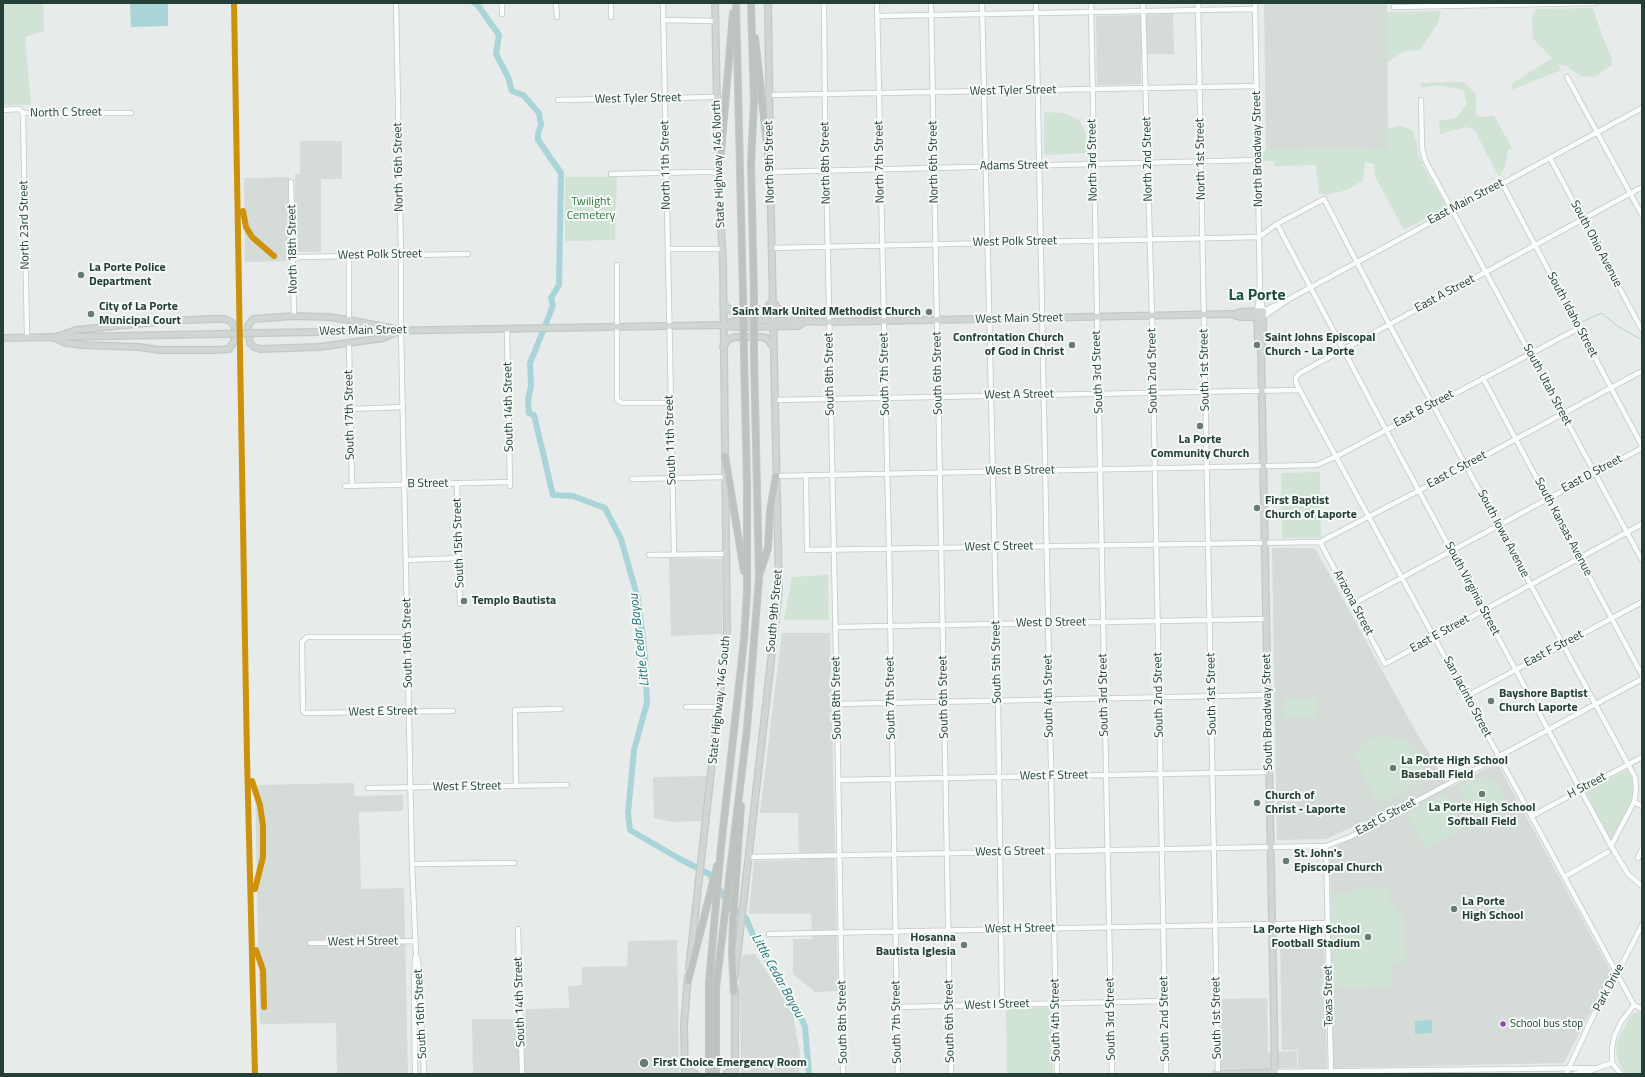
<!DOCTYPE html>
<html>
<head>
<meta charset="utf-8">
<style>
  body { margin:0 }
  #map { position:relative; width:1645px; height:1077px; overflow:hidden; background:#e7ebe9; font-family:"Titillium Web",sans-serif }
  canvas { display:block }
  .frame { position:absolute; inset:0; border:4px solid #243f35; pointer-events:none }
</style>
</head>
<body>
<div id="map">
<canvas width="1645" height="1077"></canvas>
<div class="frame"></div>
</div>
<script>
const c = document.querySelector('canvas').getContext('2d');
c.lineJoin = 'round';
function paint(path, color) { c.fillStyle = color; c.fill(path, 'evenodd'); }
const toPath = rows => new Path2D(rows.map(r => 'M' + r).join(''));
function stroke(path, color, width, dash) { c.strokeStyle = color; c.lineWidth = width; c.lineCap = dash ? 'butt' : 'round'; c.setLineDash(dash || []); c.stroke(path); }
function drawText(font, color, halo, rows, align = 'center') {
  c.font = font + ' "Titillium Web",sans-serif'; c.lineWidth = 4; c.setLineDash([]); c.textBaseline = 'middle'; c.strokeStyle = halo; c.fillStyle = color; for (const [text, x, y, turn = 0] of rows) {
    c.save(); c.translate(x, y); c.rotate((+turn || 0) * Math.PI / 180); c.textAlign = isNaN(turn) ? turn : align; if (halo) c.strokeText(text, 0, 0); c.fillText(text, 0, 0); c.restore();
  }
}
paint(toPath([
  [1264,3,1417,3,1387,4,1388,149,1266,150],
  [1173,14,1174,54,1141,54,1141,84,1097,85,1096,16],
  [300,141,342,141,342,179,321,179,321,252,295,252,295,174,300,174],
  [289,177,290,261,245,262,244,178],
  [1272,548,1315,548,1410,721,1449,788,1497,763,1610,970,1610,974,1564,1063,1333,1068,1330,850,1361,833,1365,821,1326,839,1277,840],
  [669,558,722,559,722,634,671,636],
  [782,633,830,633,838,991,815,992,793,974,793,939,812,939,811,914,749,914,754,861,799,860,798,813,760,813],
  [707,776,702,821,673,822,654,818,653,777],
  [354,783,354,796,403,795,403,811,359,812,361,889,404,888,408,1074,337,1074,336,1023,260,1024,255,785],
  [1324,939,1327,1068,1298,1068,1298,1050,1282,1050,1280,940],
  [677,940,679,1074,473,1074,472,1019,525,1019,526,1009,569,1008,568,986,582,985,582,967,627,966,628,941],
  [755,954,789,1005,793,1016,800,1053,799,1074,741,1074,739,980,742,955],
  [1267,998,1268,1052,1297,1051,1297,1068,1221,1069,1221,999]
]), '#d5dcd8');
paint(toPath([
  [3,3,43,3,44,31,25,37,31,105,3,105],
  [1593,8,1606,46,1611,56,1612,65,1595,77,1580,76,1567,66,1559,65,1561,70,1511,90,1513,83,1552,58,1533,39,1532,18,1536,9],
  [1441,11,1438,23,1420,50,1404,51,1387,63,1387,12],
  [1464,82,1476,94,1476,115,1481,117,1494,116,1512,148,1508,150,1505,167,1499,177,1474,129,1465,127,1440,134,1439,121,1456,118,1467,104,1463,90,1439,85,1421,88,1421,83],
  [1044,112,1064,113,1079,120,1086,134,1087,153,1046,155,1044,153],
  [1399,126,1412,130,1417,143,1418,153,1424,168,1447,207,1404,230,1375,176,1374,164,1365,162,1363,180,1347,190,1326,195,1319,193,1316,165,1274,166,1274,161,1262,161,1261,154,1266,150,1388,149,1388,129],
  [565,177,617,177,615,240,565,241],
  [1320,472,1321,538,1282,538,1281,473],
  [828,575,829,620,784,620,792,577],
  [1284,698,1317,698,1317,717,1284,718],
  [1390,736,1408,741,1419,751,1424,762,1426,775,1405,791,1382,802,1376,800,1365,778,1355,754,1364,744,1377,737],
  [1628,769,1632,776,1633,793,1630,804,1612,841,1586,792],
  [1479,777,1488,778,1495,783,1499,786,1507,802,1477,817,1474,816,1458,787,1471,779],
  [1445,793,1464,828,1425,848,1407,814],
  [1359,888,1389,888,1390,905,1395,905,1396,913,1403,913,1405,962,1392,962,1392,981,1390,987,1338,988,1338,985,1333,986,1331,894,1345,894],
  [1052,1007,1053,1073,1007,1073,1006,1008],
  [1639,1012,1642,1013,1642,1074,1628,1074,1622,1069,1618,1060,1616,1051,1617,1041,1629,1018,1633,1013]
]), '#d0e3d5');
paint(toPath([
  [130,3,168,3,168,26,131,27],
  [1432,1020,1432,1033,1415,1034,1415,1021]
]), '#a9d5d8');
stroke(toPath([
  [1579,323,1602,313,1617,326,1642,340]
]), '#a9d5d8', 1);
stroke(toPath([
  [474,3,477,4,499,35,496,54,508,77,512,91,523,95,539,113,541,125,538,133,538,140,561,173,559,285,551,298,553,305,549,316,530,363,531,386,528,400,529,413,534,415,553,495,573,496,605,508,621,539,638,599,645,656,647,703,634,750,628,813,630,830,678,858,709,874,732,909,746,918,757,945,797,1008,805,1027,809,1074]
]), '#a9d5d8', 6);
const minor = toPath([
  [396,3,401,255,401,330,412,864,416,955,418,960,424,1074],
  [502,3,502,14],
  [556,3,557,17],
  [611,3,611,17],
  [663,3,674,554],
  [824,3,825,113,837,704,843,1074],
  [877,3,889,549,898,1074],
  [931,3,951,1074],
  [982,3,998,697,1002,1004],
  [1036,3,1057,1074],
  [1091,3,1112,1074],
  [1143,3,1152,316,1166,1074],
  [1198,3,1218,1074],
  [1255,3,1260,294,1263,311,1291,298,1642,108],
  [1394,7,1595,3],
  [878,16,1255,9],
  [663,20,715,21],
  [1567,77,1642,215],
  [769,95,1257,86],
  [558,100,718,97],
  [1421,100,1422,148,1425,160,1642,560],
  [3,110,19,109,23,113,131,113],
  [23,113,27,337],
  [1550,158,1642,330],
  [770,172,1258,160],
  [611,174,698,172,712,172,719,175],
  [291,182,294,316],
  [1502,183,1642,446],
  [1277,224,1386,430,1611,846,1628,874,1642,886],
  [771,248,1259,237,1277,224,1324,199,1389,324,1635,777,1636,790,1634,802,1611,846],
  [668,249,722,249],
  [293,260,298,257,468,254],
  [617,265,617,400,622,403,670,403],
  [1257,311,1259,298],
  [1263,317,1288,300],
  [349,320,349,256],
  [507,328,510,486],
  [349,344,352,486],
  [1483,378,1642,675],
  [776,400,1300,390],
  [350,409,403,407],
  [776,476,1317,465,1341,454,1579,328],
  [806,476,807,550,1320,542,1466,466,1642,371],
  [632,479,724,477],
  [457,483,460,604],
  [345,486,510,482],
  [1320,542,1385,664,1642,524],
  [649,555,726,554],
  [406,560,460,558],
  [1353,604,1642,448],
  [836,627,1266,619],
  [407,637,307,637,302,642,303,711,305,713,453,711],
  [1467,696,1642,602],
  [837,704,1268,695],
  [686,707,719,707],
  [838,780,1269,772],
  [516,786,515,710,561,709],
  [368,788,567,785],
  [1634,802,1642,806],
  [1532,816,1642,757],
  [1326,846,1331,1074],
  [748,857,1326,846,1350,837,1642,679],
  [1638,858,1642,849],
  [412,864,514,863],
  [1564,877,1608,852],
  [518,929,522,1074],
  [769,934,1328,923],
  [310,943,415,941],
  [415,958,414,986,415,1074],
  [1634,1005,1296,383,1296,377,1300,373,1642,187],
  [1634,1005,1642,1009],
  [897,1007,1165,1001],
  [1275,1072,1597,1068],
  [1566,1074,1611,978,1620,968,1642,925],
  [1574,1074,1589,1071,1612,1063],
  [1621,1074,1612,1063,1612,1049,1614,1037,1621,1022,1634,1005]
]);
const major = toPath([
  [715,3,718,156],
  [768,3,770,146],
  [723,304,732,311,760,310,766,309,772,301,782,313,793,318],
  [1257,313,1258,340,1260,348],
  [1235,314,1240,312,1263,311,1263,337,1261,350,1275,1074],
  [294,316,328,317,349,320,401,330,384,338,319,347,260,349,254,347,250,343,248,326,253,319,294,316],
  [723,325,734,321,765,320,829,322,1231,314,1240,317,1263,317],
  [260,333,723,325,734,327,799,326,804,322],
  [52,337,66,343,83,345,139,347,159,350,216,350,229,349,235,340,235,327,231,322,225,319,211,319,167,321,76,330,56,337],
  [63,337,219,334],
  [3,338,55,337],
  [723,347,729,339,735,337,762,337,766,338,773,346],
  [689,968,727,630,723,262,718,171],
  [735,976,779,590,770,169],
  [735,988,735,1074],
  [685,1064,690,1071,696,1074],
  [685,1074,684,1025,688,976],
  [726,1074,733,1069,734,1064],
  [1216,1074,1275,1072]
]);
const highway = toPath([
  [736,3,743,295],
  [751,3,754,101,751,164,754,295],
  [755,38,770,172],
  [719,175,733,13],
  [725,456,744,571],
  [760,573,768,548,770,511,776,476],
  [688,981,717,866],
  [734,992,732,953,733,920,741,806],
  [709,1074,709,982,721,847,744,640,747,591,747,483,744,356],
  [716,1074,716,988,747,729,759,578,754,355]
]);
stroke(minor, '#c4c8c6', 6);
stroke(major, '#c2cac7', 8);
stroke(highway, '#c2cac7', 8);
stroke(minor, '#fbfcfc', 4.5);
stroke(major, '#cfd6d4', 5.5);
stroke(highway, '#bcc3c1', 6);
const majorBridge = toPath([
  [219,334,260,333]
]);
const highwayBridge = toPath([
  [743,295,744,356],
  [754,295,754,355]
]);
stroke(majorBridge, '#c2cac7', 8, []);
stroke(highwayBridge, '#c2cac7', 8, []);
stroke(majorBridge, '#cfd6d4', 5.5);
stroke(highwayBridge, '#bcc3c1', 6);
stroke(toPath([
  [234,3,247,758,255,1074],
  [243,211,246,227,252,237,274,256],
  [252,781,260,805,263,826,263,857,255,889],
  [256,950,263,970,264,1007]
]), '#cd910b', 6);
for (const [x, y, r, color] of [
  [81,275,4,"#687b74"],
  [929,312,4,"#687b74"],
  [91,314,4,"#687b74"],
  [1072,345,4,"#687b74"],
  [1257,345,4,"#687b74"],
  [1200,426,4,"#687b74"],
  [1257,508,4,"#687b74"],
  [464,601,4,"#687b74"],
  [1491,701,4,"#687b74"],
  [1393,768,4,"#687b74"],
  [1482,794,4,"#687b74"],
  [1257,803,4,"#687b74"],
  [1286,861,4,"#687b74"],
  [1454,909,4,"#687b74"],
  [1368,937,4,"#687b74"],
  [964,945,4,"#687b74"],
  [1503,1024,3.5,"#8e44ad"],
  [644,1063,5,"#687b74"]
]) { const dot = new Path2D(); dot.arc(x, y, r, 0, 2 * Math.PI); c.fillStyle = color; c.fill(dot); stroke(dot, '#f5faf7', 1.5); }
drawText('11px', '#243f35', '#f5faf7', [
  ["School bus stop",1510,1024]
], 'left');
drawText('12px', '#243f35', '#f5faf7', [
  ["West Tyler Street",1013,91,-1],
  ["West Tyler Street",638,99,-1],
  ["North C Street",66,113,-1],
  ["North Broadway Street",1258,149,-91],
  ["North 2nd Street",1148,159,-91],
  ["North 1st Street",1201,159,-91],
  ["North 3rd Street",1093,160,-91],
  ["North 9th Street",770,162,-91],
  ["North 7th Street",880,162,-91],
  ["North 6th Street",934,162,-91],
  ["North 8th Street",826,163,-91],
  ["State Highway 146 North",719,164,-92],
  ["North 11th Street",666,165,-91],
  ["Adams Street",1014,166,-1],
  ["North 16th Street",399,167,-91],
  ["East Main Street",1466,202,-28],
  ["North 23rd Street",25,225,-91],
  ["West Polk Street",1015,242,-1],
  ["South Ohio Avenue",1596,244,62],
  ["North 18th Street",293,249,-91],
  ["West Polk Street",380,255,-1],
  ["East A Street",1445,294,-28],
  ["South Idaho Street",1572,315,62],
  ["West Main Street",1019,319,-1],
  ["West Main Street",363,331,-1],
  ["South 1st Street",1205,370,-91],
  ["South 2nd Street",1153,371,-91],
  ["South 3rd Street",1098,372,-92],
  ["South 6th Street",938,373,-91],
  ["South 8th Street",830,374,-91],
  ["South 7th Street",885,374,-91],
  ["South Utah Street",1547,385,62],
  ["West A Street",1019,395,-1],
  ["South 14th Street",509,407,-91],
  ["East B Street",1424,409,-28],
  ["South 17th Street",350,415,-91],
  ["South 11th Street",671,440,-92],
  ["East C Street",1457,470,-28],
  ["West B Street",1020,471,-1],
  ["East D Street",1592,474,-28],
  ["B Street",428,484,-1],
  ["South Kansas Avenue",1563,527,62],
  ["South Iowa Avenue",1503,534,62],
  ["South 15th Street",459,543,-92],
  ["West C Street",999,547,-1],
  ["South Virginia Street",1472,589,62],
  ["Arizona Street",1353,603,62],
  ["South 9th Street",775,611,-85],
  ["West D Street",1051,623,-1],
  ["East E Street",1440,634,-29],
  ["South 16th Street",408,643,-91],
  ["East F Street",1554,649,-28],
  ["South 5th Street",997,662,-91],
  ["South 1st Street",1212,694,-91],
  ["South 3rd Street",1104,695,-91],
  ["South 2nd Street",1159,695,-91],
  ["South 4th Street",1049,696,-91],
  ["South 6th Street",944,697,-91],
  ["San Jacinto Street",1467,697,62],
  ["South 8th Street",837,698,-91],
  ["South 7th Street",891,698,-91],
  ["State Highway 146 South",720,700,-84],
  ["West E Street",383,712,-1],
  ["South Broadway Street",1268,712,-91],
  ["West F Street",1054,776,-1],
  ["H Street",1587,786,-28],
  ["West F Street",467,787,-1],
  ["East G Street",1386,817,-28],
  ["West G Street",1010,852,-1],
  ["West H Street",1020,929,-1],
  ["West H Street",363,942,-1],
  ["Park Drive",1609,988,-62],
  ["Texas Street",1329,996,-91],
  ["South 14th Street",520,1002,-92],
  ["West I Street",997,1005,-2],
  ["South 16th Street",421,1014,-93],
  ["South 1st Street",1217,1018,-91],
  ["South 3rd Street",1111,1019,-91],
  ["South 2nd Street",1165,1019,-91],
  ["South 4th Street",1056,1020,-91],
  ["South 6th Street",950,1021,-91],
  ["South 8th Street",843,1022,-91],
  ["South 7th Street",897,1022,-91]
]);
drawText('12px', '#307444', '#f5faf7', [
  ["Twilight",591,202],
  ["Cemetery",591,216]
]);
drawText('bold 12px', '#243f35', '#f5faf7', [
  ["La Porte Police",89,268],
  ["Department",89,282],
  ["City of La Porte",99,307],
  ["Municipal Court",99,321],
  ["Saint Mark United Methodist Church",921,312,"right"],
  ["Confrontation Church",1064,338,"right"],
  ["of God in Christ",1064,352,"right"],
  ["Saint Johns Episcopal",1265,338],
  ["Church - La Porte",1265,352],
  ["La Porte",1200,440,"center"],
  ["Community Church",1200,454,"center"],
  ["First Baptist",1265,501],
  ["Church of Laporte",1265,515],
  ["Templo Bautista",472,601],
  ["Bayshore Baptist",1499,694],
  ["Church Laporte",1499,708],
  ["La Porte High School",1401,761],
  ["Baseball Field",1401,775],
  ["Church of",1265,796],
  ["Christ - Laporte",1265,810],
  ["La Porte High School",1482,808,"center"],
  ["Softball Field",1482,822,"center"],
  ["St. John's",1294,854],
  ["Episcopal Church",1294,868],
  ["La Porte",1462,902],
  ["High School",1462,916],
  ["La Porte High School",1360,930,"right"],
  ["Football Stadium",1360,944,"right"],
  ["Hosanna",956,938,"right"],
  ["Bautista Iglesia",956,952,"right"],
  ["First Choice Emergency Room",653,1063]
], 'left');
drawText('italic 13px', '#207279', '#f5faf7', [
  ["Little Cedar Bayou",640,640,-97],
  ["Little Cedar Bayou",777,976,61]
]);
drawText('bold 16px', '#205040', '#f5faf7', [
  ["La Porte",1257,296]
]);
</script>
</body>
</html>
